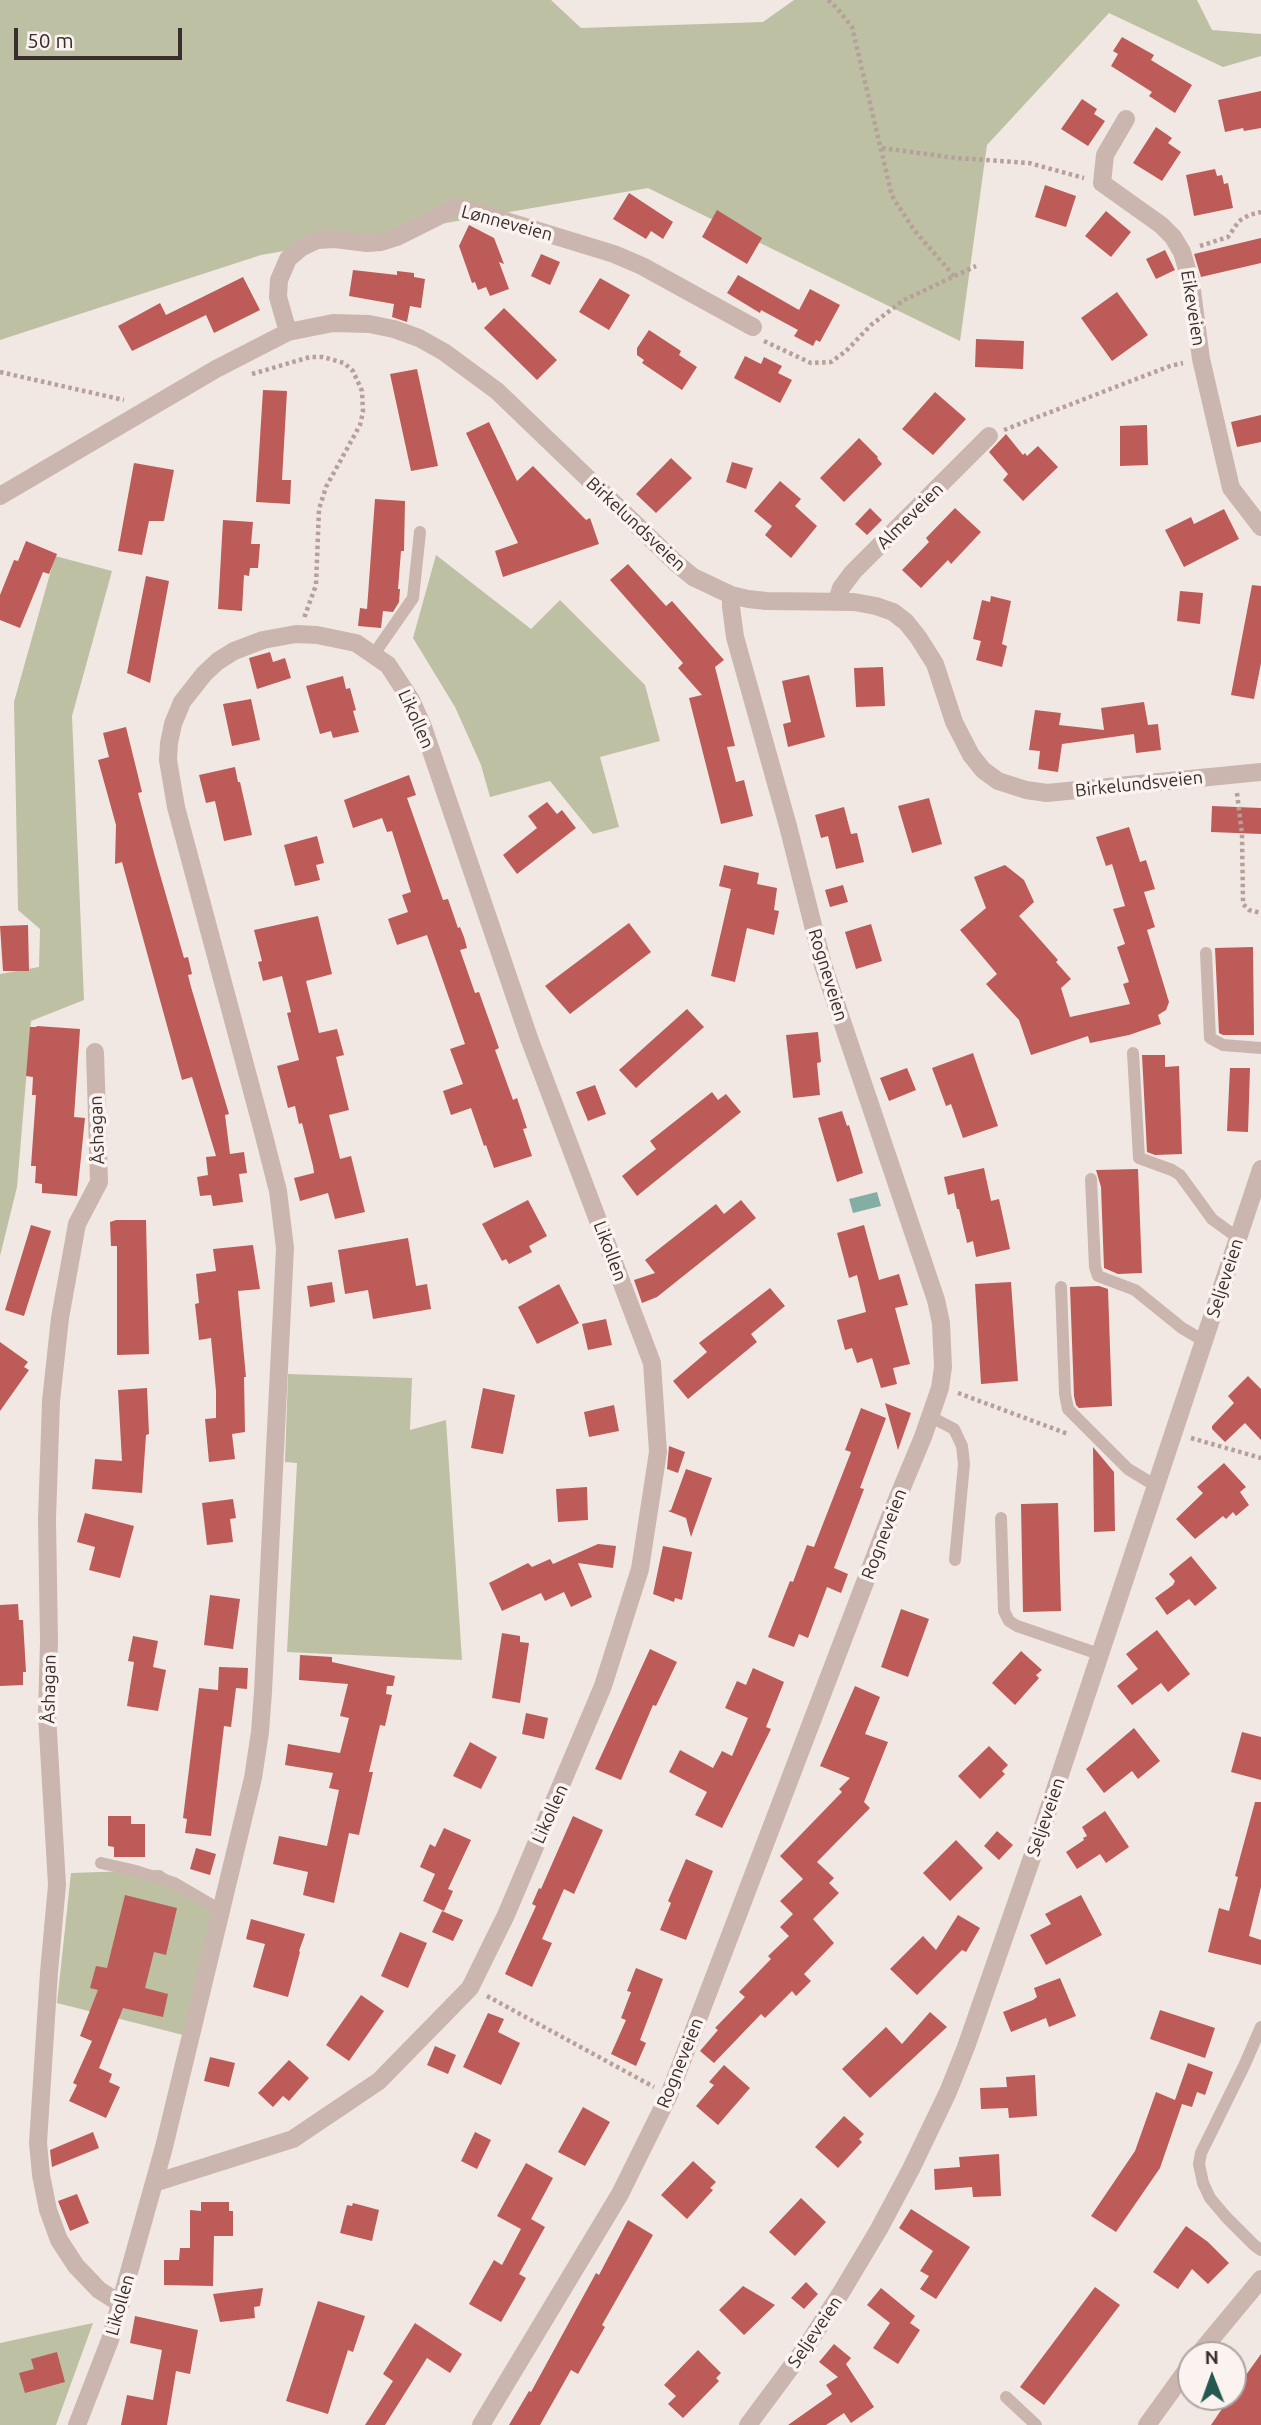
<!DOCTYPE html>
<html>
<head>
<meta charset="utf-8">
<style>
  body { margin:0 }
  #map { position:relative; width:1261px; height:2425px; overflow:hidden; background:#f2e8e3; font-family:Ubuntu,sans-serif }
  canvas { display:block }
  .north { position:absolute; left:1177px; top:2341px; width:70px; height:70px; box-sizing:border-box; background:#faf3ef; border:2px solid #ada4a1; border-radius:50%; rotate:359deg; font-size:19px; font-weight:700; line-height:28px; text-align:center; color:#392e2d }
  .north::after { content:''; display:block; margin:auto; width:24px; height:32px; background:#255851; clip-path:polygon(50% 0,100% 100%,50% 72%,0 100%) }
  .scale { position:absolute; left:14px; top:28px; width:168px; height:32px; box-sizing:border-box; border:4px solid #392e2d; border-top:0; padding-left:9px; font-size:21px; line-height:24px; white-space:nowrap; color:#392e2d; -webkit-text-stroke:5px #faf3ef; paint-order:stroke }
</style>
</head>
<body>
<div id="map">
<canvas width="1261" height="2425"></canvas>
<div class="north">N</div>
<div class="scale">50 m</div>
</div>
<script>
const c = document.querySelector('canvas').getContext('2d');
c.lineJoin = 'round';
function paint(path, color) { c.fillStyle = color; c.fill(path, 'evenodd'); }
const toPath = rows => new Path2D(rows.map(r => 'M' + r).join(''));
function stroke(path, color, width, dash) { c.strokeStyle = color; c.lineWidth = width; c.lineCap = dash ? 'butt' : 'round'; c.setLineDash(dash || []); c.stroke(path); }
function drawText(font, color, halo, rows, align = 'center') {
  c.font = font + ' Ubuntu,sans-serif'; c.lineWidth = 7; c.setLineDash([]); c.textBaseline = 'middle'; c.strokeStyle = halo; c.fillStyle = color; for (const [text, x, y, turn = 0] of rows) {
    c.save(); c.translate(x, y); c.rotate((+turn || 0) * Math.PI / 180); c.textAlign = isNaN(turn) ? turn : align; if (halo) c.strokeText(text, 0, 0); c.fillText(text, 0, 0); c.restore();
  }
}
paint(toPath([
  [0,0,551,0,581,28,763,22,794,0,1197,0,1212,30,1261,34,1261,56,1223,67,1109,13,987,145,960,341,648,188,261,255,0,340],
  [436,555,531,629,560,600,645,685,660,741,600,757,619,827,593,834,550,781,490,797,481,765,455,707,413,638],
  [55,556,112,571,72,716,84,1000,31,1021,17,1187,0,1256,0,974,39,967,40,929,18,910,14,702],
  [288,1374,412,1378,410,1430,446,1420,462,1660,287,1652,297,1463,285,1462],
  [161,1870,222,1913,187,2036,57,2003,71,1873],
  [93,2323,56,2425,0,2425,0,2343]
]), '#bdc0a3');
paint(toPath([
  [877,1192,881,1206,853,1213,849,1199]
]), '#84ada6');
paint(toPath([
  [1122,37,1154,55,1151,60,1192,85,1175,113,1149,96,1152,92,1111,66,1118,54,1113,51],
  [1261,91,1261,128,1244,131,1243,128,1225,132,1218,100],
  [1082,99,1097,109,1094,114,1105,121,1088,146,1061,129],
  [1156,127,1172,138,1168,143,1181,152,1162,181,1133,163],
  [1215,169,1217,176,1222,175,1224,184,1228,183,1233,208,1194,216,1186,175],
  [1045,185,1076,196,1066,227,1035,217],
  [629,193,673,222,663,239,651,231,646,239,613,219],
  [717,210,762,238,747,264,702,237],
  [1106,211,1131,232,1111,257,1085,236],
  [469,225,494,238,504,264,499,262,509,289,490,296,486,287,478,290,475,282,472,283,459,246],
  [1261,238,1261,263,1201,277,1194,254],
  [1165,250,1175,270,1156,279,1146,259],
  [541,254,560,262,550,285,531,276],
  [353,270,397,275,397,271,414,273,414,277,425,279,421,308,410,306,407,322,392,317,394,304,349,296],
  [738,275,799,310,810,289,840,305,820,342,816,340,813,346,794,336,798,330,761,310,760,313,727,293],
  [243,277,260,310,214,333,206,315,132,351,118,326,160,303,166,315],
  [600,278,630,295,609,330,579,312],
  [1117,292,1148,335,1112,361,1081,318],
  [504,308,557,360,537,380,484,328],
  [649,330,681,351,679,355,697,367,682,390,642,363,644,360,637,355,637,348],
  [976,339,1024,341,1023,369,975,367],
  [745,356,761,364,764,357,782,366,778,373,792,380,780,403,734,378],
  [417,369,438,466,411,471,390,374],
  [263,390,287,391,282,480,291,480,290,504,256,502],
  [935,392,966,419,933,455,902,429],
  [1261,415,1261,442,1237,447,1231,422],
  [489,422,517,481,533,466,586,520,590,518,599,544,503,577,495,551,518,543,466,433],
  [1147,425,1148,465,1120,466,1120,426],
  [1006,434,1023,455,1025,453,1027,456,1038,446,1058,467,1023,501,1003,480,1008,474,989,452],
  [859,438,878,457,877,458,882,464,844,502,820,478],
  [671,458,692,478,656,513,636,494],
  [732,462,753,468,746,489,726,482],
  [134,463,174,470,164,521,149,521,142,555,118,551],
  [780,481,801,499,795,506,817,526,791,558,765,535,772,526,754,511],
  [375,499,405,501,404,551,401,551,398,589,400,589,399,602,393,612,383,611,381,628,358,626,360,608,367,609],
  [870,508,882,520,867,535,855,524],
  [955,508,981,532,951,564,948,560,921,588,902,570,929,542,926,538],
  [1224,509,1239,539,1184,567,1165,530,1191,517,1194,524],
  [223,520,253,522,251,544,260,544,258,568,250,568,249,576,244,575,242,611,218,609],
  [26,541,57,554,49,574,43,572,20,628,0,620,0,595,14,560,18,561],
  [628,564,666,606,672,601,724,660,715,667,735,746,727,747,736,782,744,780,753,816,721,824,689,698,702,695,678,668,683,663,610,580],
  [146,576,169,581,150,683,127,673],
  [1252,585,1261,586,1261,663,1254,699,1231,695],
  [1180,591,1203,593,1200,624,1177,621],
  [991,596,1011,601,1002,644,1007,646,1002,667,976,660,981,641,973,639,982,600,990,602],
  [270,652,273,662,285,658,291,678,257,689,249,658],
  [883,667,885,706,856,707,854,668],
  [809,675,825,737,788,747,783,724,791,722,782,681],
  [343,676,346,689,350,688,356,710,353,711,359,732,333,738,331,731,320,734,306,686],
  [251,699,260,740,232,746,223,704],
  [1144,702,1148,725,1158,724,1161,750,1136,753,1134,734,1062,744,1058,772,1038,769,1040,751,1029,750,1035,710,1061,713,1059,725,1104,730,1101,708],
  [126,727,142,792,138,793,155,857,184,958,188,957,192,974,188,975,191,987,229,1114,225,1115,230,1154,244,1152,247,1173,239,1174,243,1202,213,1206,211,1195,200,1196,197,1177,208,1175,206,1157,216,1156,192,1077,182,1080,122,862,115,864,116,825,98,760,109,757,103,733],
  [235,767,238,782,240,782,252,835,224,841,215,801,206,803,199,775],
  [409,775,416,795,407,798,443,900,448,899,458,928,460,927,464,937,467,948,460,950,475,993,479,992,499,1048,495,1050,513,1100,517,1098,527,1128,523,1129,532,1156,494,1168,486,1145,484,1146,471,1108,451,1115,443,1091,463,1084,450,1049,465,1044,427,935,397,945,388,919,408,912,402,895,411,892,392,831,387,832,382,818,353,828,344,800],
  [929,798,942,844,912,853,898,806],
  [547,802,557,814,562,810,576,828,517,874,503,855,537,828,528,816],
  [1212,806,1261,808,1261,834,1211,832],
  [844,807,851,834,857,833,864,862,836,869,828,836,821,838,815,815],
  [1129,827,1140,862,1146,860,1155,889,1144,892,1155,927,1147,930,1169,1002,1166,1010,1158,1015,1161,1024,1129,1035,1090,1043,1088,1036,1031,1055,1019,1020,986,984,997,974,960,930,986,908,974,877,1005,865,1024,880,1034,902,1019,916,1058,960,1056,962,1071,979,1061,988,1070,1017,1130,1004,1123,984,1129,982,1117,947,1125,944,1113,909,1125,906,1112,864,1106,866,1096,837],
  [317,836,324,863,316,865,320,880,295,886,284,845],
  [724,865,759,873,757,884,777,888,774,910,779,911,774,935,747,928,735,982,711,976,731,889,719,886],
  [843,885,848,902,830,907,825,890],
  [318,916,332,974,306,981,319,1033,337,1029,344,1055,336,1057,349,1110,329,1115,340,1159,351,1156,365,1212,335,1219,328,1193,300,1201,294,1178,314,1173,313,1166,302,1123,299,1124,295,1106,288,1108,277,1066,299,1060,287,1013,291,1012,282,976,263,981,258,962,262,961,254,930],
  [629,923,651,952,570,1014,545,986],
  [871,924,882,961,856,969,845,932],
  [28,925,29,971,3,971,0,926],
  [1253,947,1254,1035,1223,1035,1219,1033,1215,948],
  [687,1009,704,1027,636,1088,619,1070],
  [37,1026,80,1029,74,1117,85,1118,77,1196,42,1193,42,1184,35,1183,36,1166,31,1166,36,1095,32,1095,33,1077,26,1076,30,1027,36,1027],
  [818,1032,821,1062,817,1063,820,1095,793,1098,786,1035],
  [973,1053,998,1126,963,1138,951,1104,946,1106,932,1068],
  [1142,1055,1165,1055,1165,1067,1179,1066,1182,1154,1155,1155,1147,1152],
  [907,1068,916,1090,889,1101,880,1078],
  [1230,1068,1250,1068,1248,1132,1227,1131],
  [595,1085,606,1114,588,1121,576,1092],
  [712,1092,718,1100,726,1094,741,1112,637,1196,622,1176,656,1149,650,1141],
  [842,1111,847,1126,849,1125,863,1173,837,1182,818,1118],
  [984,1168,991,1201,999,1199,1010,1249,976,1257,973,1241,967,1243,959,1209,957,1209,954,1193,948,1195,944,1177],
  [1138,1169,1142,1273,1118,1274,1104,1268,1101,1187,1096,1170],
  [528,1200,547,1236,529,1246,532,1252,509,1264,506,1259,502,1261,482,1224],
  [741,1200,756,1218,657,1297,642,1303,634,1280,655,1273,645,1260,716,1204,724,1214],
  [116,1220,146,1220,149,1354,117,1355,117,1246,111,1246,110,1222],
  [31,1225,51,1231,24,1316,5,1310],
  [864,1225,879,1280,899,1274,908,1305,895,1308,910,1364,893,1368,897,1384,881,1388,872,1358,857,1363,852,1348,845,1350,837,1320,866,1312,857,1275,849,1278,837,1233],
  [408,1238,416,1286,427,1284,431,1309,373,1319,368,1290,345,1294,338,1250],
  [253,1245,260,1289,238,1291,246,1377,244,1377,245,1432,232,1434,235,1459,209,1462,205,1419,216,1418,216,1391,211,1338,199,1340,195,1304,199,1303,196,1274,216,1271,213,1249],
  [332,1282,335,1302,310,1307,307,1286],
  [1011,1282,1018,1381,981,1384,975,1284],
  [559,1284,579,1323,537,1344,518,1307],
  [1099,1286,1108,1289,1112,1406,1079,1408,1076,1405,1074,1396,1070,1287],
  [770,1288,785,1306,751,1334,757,1342,688,1399,673,1381,707,1352,699,1343],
  [606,1319,612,1345,588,1350,582,1324],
  [0,1342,28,1362,24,1367,29,1370,0,1411],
  [1248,1376,1261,1389,1261,1440,1245,1423,1225,1442,1212,1429,1212,1426,1234,1403,1228,1396],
  [147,1388,149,1434,146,1435,142,1493,92,1489,95,1459,122,1461,118,1390],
  [483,1388,515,1395,503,1454,471,1448],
  [885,1403,911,1413,898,1450],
  [614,1405,619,1431,589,1437,584,1412],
  [861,1408,886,1418,860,1488,864,1489,834,1568,848,1574,841,1593,827,1587,808,1638,799,1634,794,1647,768,1637,790,1581,793,1582,807,1545,814,1547,851,1452,845,1450],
  [669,1446,685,1452,678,1473,667,1469],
  [1093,1447,1114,1472,1115,1531,1094,1532],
  [1224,1463,1246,1487,1240,1492,1249,1505,1236,1516,1233,1512,1226,1519,1223,1516,1195,1539,1176,1519,1203,1493,1197,1487],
  [686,1469,712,1478,691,1537,686,1518,668,1511,671,1510],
  [587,1487,588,1520,558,1522,556,1489],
  [233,1499,236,1518,230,1519,233,1542,207,1545,202,1503],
  [1058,1503,1061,1611,1023,1612,1021,1504],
  [85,1513,134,1526,120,1578,89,1570,95,1547,77,1542],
  [598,1544,616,1546,613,1568,578,1563,592,1597,571,1607,564,1592,545,1601,541,1593,502,1611,489,1583,528,1563,532,1567,550,1559,553,1564],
  [663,1546,692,1552,682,1600,675,1598,674,1602,653,1594],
  [1191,1556,1217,1588,1195,1606,1189,1599,1167,1615,1155,1598,1173,1585,1175,1581,1169,1574],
  [210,1595,240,1599,233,1649,204,1645],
  [18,1604,19,1620,23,1620,26,1672,23,1672,23,1685,0,1686,0,1605],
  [901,1609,929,1619,908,1677,881,1667],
  [1157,1630,1190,1674,1168,1692,1161,1683,1132,1705,1117,1686,1138,1669,1126,1654],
  [502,1633,520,1636,520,1642,529,1643,520,1703,492,1698],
  [133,1636,158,1641,153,1667,166,1670,158,1711,127,1706,134,1662,128,1661],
  [650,1649,677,1662,656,1706,653,1705,621,1780,595,1769],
  [1021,1651,1042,1670,1036,1675,1039,1678,1015,1705,992,1683],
  [300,1655,332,1657,332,1662,395,1676,393,1686,387,1686,386,1694,392,1695,385,1726,380,1725,369,1772,373,1772,359,1835,349,1833,334,1903,303,1895,308,1872,273,1864,279,1836,327,1846,339,1790,329,1788,333,1773,285,1765,288,1744,340,1753,349,1718,340,1716,348,1684,299,1680],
  [219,1667,248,1668,247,1689,236,1688,231,1727,224,1726,211,1836,185,1833,187,1819,183,1818,199,1688,218,1690],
  [753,1668,784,1682,766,1727,771,1729,722,1828,695,1815,707,1792,669,1772,680,1750,713,1768,722,1751,732,1756,748,1718,725,1708,737,1681,746,1685],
  [855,1686,880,1697,865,1734,888,1742,864,1802,870,1808,817,1862,834,1878,829,1883,839,1893,813,1919,834,1943,804,1974,811,1981,796,1996,792,1991,765,2018,761,2014,714,2063,700,2051,718,2030,715,2028,745,1997,739,1992,771,1959,768,1956,789,1936,780,1927,793,1914,780,1901,803,1879,780,1856,842,1792,839,1789,850,1778,820,1766],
  [526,1713,548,1718,544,1739,522,1734],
  [1134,1728,1160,1761,1138,1779,1132,1771,1104,1793,1086,1769],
  [1242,1732,1261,1737,1261,1780,1231,1772],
  [470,1742,497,1757,481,1789,453,1776],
  [989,1746,1008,1765,1002,1771,1005,1774,980,1799,958,1776],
  [1255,1802,1261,1802,1261,1887,1249,1936,1261,1940,1261,1965,1208,1952,1219,1908,1229,1911,1238,1877,1235,1876],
  [1105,1811,1129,1847,1106,1863,1100,1854,1077,1869,1066,1852,1084,1840,1083,1838,1087,1836,1082,1827],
  [108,1816,131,1816,131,1824,145,1824,145,1857,114,1857,114,1847,108,1846],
  [573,1816,603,1830,574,1894,564,1889,542,1939,552,1943,532,1987,505,1974,536,1906,532,1904,539,1888,541,1889],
  [444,1828,471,1840,448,1889,453,1891,444,1911,423,1901,435,1874,420,1867,430,1844,435,1847],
  [997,1831,1013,1845,999,1860,984,1846],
  [956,1840,983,1868,950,1901,923,1873],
  [196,1848,216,1854,210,1875,190,1869],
  [686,1859,713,1871,686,1940,660,1930,671,1903,668,1901],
  [125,1895,177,1908,166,1955,154,1952,145,1988,168,1994,163,2017,123,2008,99,2068,112,2074,109,2082,120,2087,106,2118,69,2101,77,2085,73,2083,92,2041,80,2036,98,1990,90,1988,96,1966,107,1968],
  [1081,1895,1102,1935,1046,1965,1030,1935,1051,1924,1045,1914],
  [442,1911,463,1920,453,1941,432,1932],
  [958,1915,980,1928,966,1952,962,1950,917,1995,890,1969,923,1936,936,1950],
  [251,1919,305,1934,299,1951,300,1952,288,1997,253,1987,265,1944,246,1939],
  [400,1932,427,1943,408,1988,381,1976],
  [636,1968,663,1979,640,2040,646,2043,636,2066,611,2054,626,2020,621,2018,631,1992,627,1991],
  [1060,1978,1076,2016,1049,2027,1046,2018,1011,2032,1003,2012,1033,2000,1037,1997,1034,1988],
  [361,1995,384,2011,349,2061,326,2045],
  [1160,2010,1215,2028,1205,2058,1150,2039],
  [930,2012,947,2027,870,2098,842,2069,886,2027,902,2044],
  [488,2013,504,2019,498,2032,520,2043,501,2085,463,2067],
  [435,2046,456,2055,448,2074,427,2065],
  [210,2057,235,2063,229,2087,204,2081],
  [289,2060,309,2078,289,2101,283,2096,273,2107,258,2093],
  [1188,2063,1213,2072,1205,2095,1197,2092,1192,2107,1182,2104,1160,2168,1116,2232,1091,2216,1135,2151,1156,2092,1175,2100],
  [724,2065,750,2088,718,2125,696,2106,714,2085,709,2082],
  [1035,2075,1037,2116,1009,2118,1008,2108,981,2109,980,2088,1007,2087,1006,2077],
  [583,2107,610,2122,585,2166,558,2152],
  [844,2116,864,2134,859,2139,862,2142,838,2168,815,2147],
  [93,2132,99,2148,52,2167,50,2150],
  [475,2132,491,2140,477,2169,461,2161],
  [999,2154,1001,2196,973,2197,972,2187,935,2190,934,2169,960,2167,959,2157],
  [693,2161,716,2182,710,2188,713,2190,687,2219,661,2195],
  [526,2163,553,2178,531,2219,545,2227,519,2274,526,2278,501,2322,469,2304,494,2260,502,2265,521,2229,497,2216],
  [77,2194,89,2223,70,2231,58,2201],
  [801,2198,826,2222,795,2256,769,2232],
  [201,2202,229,2202,229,2211,233,2211,233,2236,214,2236,213,2286,164,2285,164,2260,179,2260,180,2248,190,2248,190,2210,201,2211],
  [353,2203,379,2210,372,2241,340,2233,347,2205,352,2206],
  [911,2209,970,2247,936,2299,920,2289,929,2276,920,2271,933,2251,899,2228],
  [628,2220,653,2235,602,2325,605,2327,578,2374,571,2370,540,2425,509,2425,529,2391,531,2392,596,2273,599,2275],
  [1186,2226,1208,2242,1229,2263,1208,2284,1192,2269,1178,2289,1153,2272],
  [806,2282,818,2294,804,2309,791,2298],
  [743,2286,775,2305,744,2335,719,2310],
  [1095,2287,1120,2305,1044,2405,1020,2387],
  [263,2288,260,2306,254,2307,255,2318,220,2322,213,2294],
  [881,2288,915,2316,910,2323,920,2330,898,2364,873,2348,890,2323,867,2305],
  [318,2301,365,2316,353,2352,348,2350,328,2414,286,2401],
  [135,2316,198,2330,190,2374,176,2371,167,2425,121,2425,127,2395,153,2400,162,2350,130,2343],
  [415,2323,462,2354,450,2373,427,2358,385,2425,365,2425,393,2381,383,2374],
  [834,2344,851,2358,846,2364,874,2407,851,2423,844,2413,826,2425,788,2425,832,2394,826,2385,838,2377,819,2362],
  [698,2350,721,2373,716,2378,719,2381,683,2418,668,2404,676,2396,664,2385],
  [57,2352,65,2382,25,2393,19,2373,34,2369,31,2359],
  [1261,2354,1261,2425,1211,2425,1230,2397,1233,2397,1233,2393]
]), '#bc5b57');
stroke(toPath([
  [828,0,837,8,852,27,892,196,914,230,954,276],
  [882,148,956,158,1029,163,1084,178],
  [1200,246,1228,237,1239,221,1249,215,1261,212],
  [764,341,811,363,831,362,846,351,871,325,904,300,976,266],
  [0,372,124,400],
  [252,374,310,357,323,357,344,363,353,371,362,391,363,412,360,425,326,487,319,509,316,585,304,618],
  [1004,430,1170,366,1183,363],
  [1237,793,1242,834,1243,904,1249,910,1261,913],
  [958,1393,1068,1434],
  [1191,1438,1261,1458],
  [487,1996,654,2087]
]), '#b6a099', 4.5, [3.5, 3.5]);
stroke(toPath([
  [374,654,413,598,420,532],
  [1206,953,1210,1038,1223,1045,1261,1048],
  [1133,1053,1139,1158,1172,1170,1180,1175,1212,1219,1238,1238],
  [1091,1179,1095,1267,1098,1276,1135,1290,1182,1328,1204,1341],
  [1061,1287,1065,1394,1068,1409,1128,1469,1156,1486],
  [931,1417,954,1429,962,1446,964,1464,955,1560],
  [1001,1518,1004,1611,1009,1621,1017,1626,1099,1654],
  [101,1863,132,1870,174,1883,222,1911],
  [1261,2027,1244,2066,1201,2153,1199,2164,1203,2183,1210,2198,1226,2217,1254,2245,1261,2250],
  [1006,2397,1036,2425]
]), '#cab6af', 12);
stroke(toPath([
  [1126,119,1105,155,1102,183,1161,225,1173,237,1182,252,1191,283,1201,359,1231,488,1261,527],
  [288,332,278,297,279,280,288,259,302,247,317,240,335,239,367,243,381,242,397,237,453,209,467,209,614,254,642,266,753,327],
  [0,496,216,369,288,332,333,323,369,324,394,329,419,338,444,352,497,391,676,563,693,577,731,595,748,599,766,601,854,602,876,606,893,612,906,622,918,637,935,664,954,722,971,755,983,770,998,781,1026,790,1047,793,1261,772],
  [837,601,841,588,853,572,989,436],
  [95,1052,99,1182,77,1224,60,1318,51,1401,47,1519,49,1641,47,1715,57,1885,49,1972,38,2143,41,2175,48,2210,59,2240,76,2266,99,2290,121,2304],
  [1198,2355,1261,2279],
  [77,2425,110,2340,164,2147,253,1778,260,1732,263,1692,285,1248,278,1191,263,1132,176,807,168,760,169,743,173,724,182,702,204,674,218,661,234,651,263,640,296,634,317,635,356,643,388,665,411,700,423,727,529,1038,652,1363,658,1452,640,1569,603,1686,506,1915,470,1988,379,2081,293,2139,154,2183],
  [481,2425,620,2194,669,2095,893,1509,923,1437,940,1388,943,1367,941,1323,936,1300,823,965,788,826,735,637,731,607,731,595],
  [748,2425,806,2347,842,2291,879,2229,911,2169,948,2092,966,2047,1043,1826,1261,1169],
  [1147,2425,1191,2364]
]), '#cab6af', 18);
drawText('18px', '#392e2d', '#faf3ef', [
  ["Lønneveien",507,223,15],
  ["Eikeveien",1193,308,81],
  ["Almeveien",910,516,-45],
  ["Birkelundsveien",636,524,43],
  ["Likollen",416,719,66],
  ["Birkelundsveien",1139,784,-6],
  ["Rogneveien",828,975,73],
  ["Åshagan",97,1130,-92],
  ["Likollen",610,1251,69],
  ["Seljeveien",1225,1278,-72],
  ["Rogneveien",884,1534,-69],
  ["Åshagan",49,1689,-89],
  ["Likollen",550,1814,-66],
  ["Seljeveien",1046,1817,-71],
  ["Rogneveien",680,2063,-68],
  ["Likollen",120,2305,-74],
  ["Seljeveien",815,2332,-56]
]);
</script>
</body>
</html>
